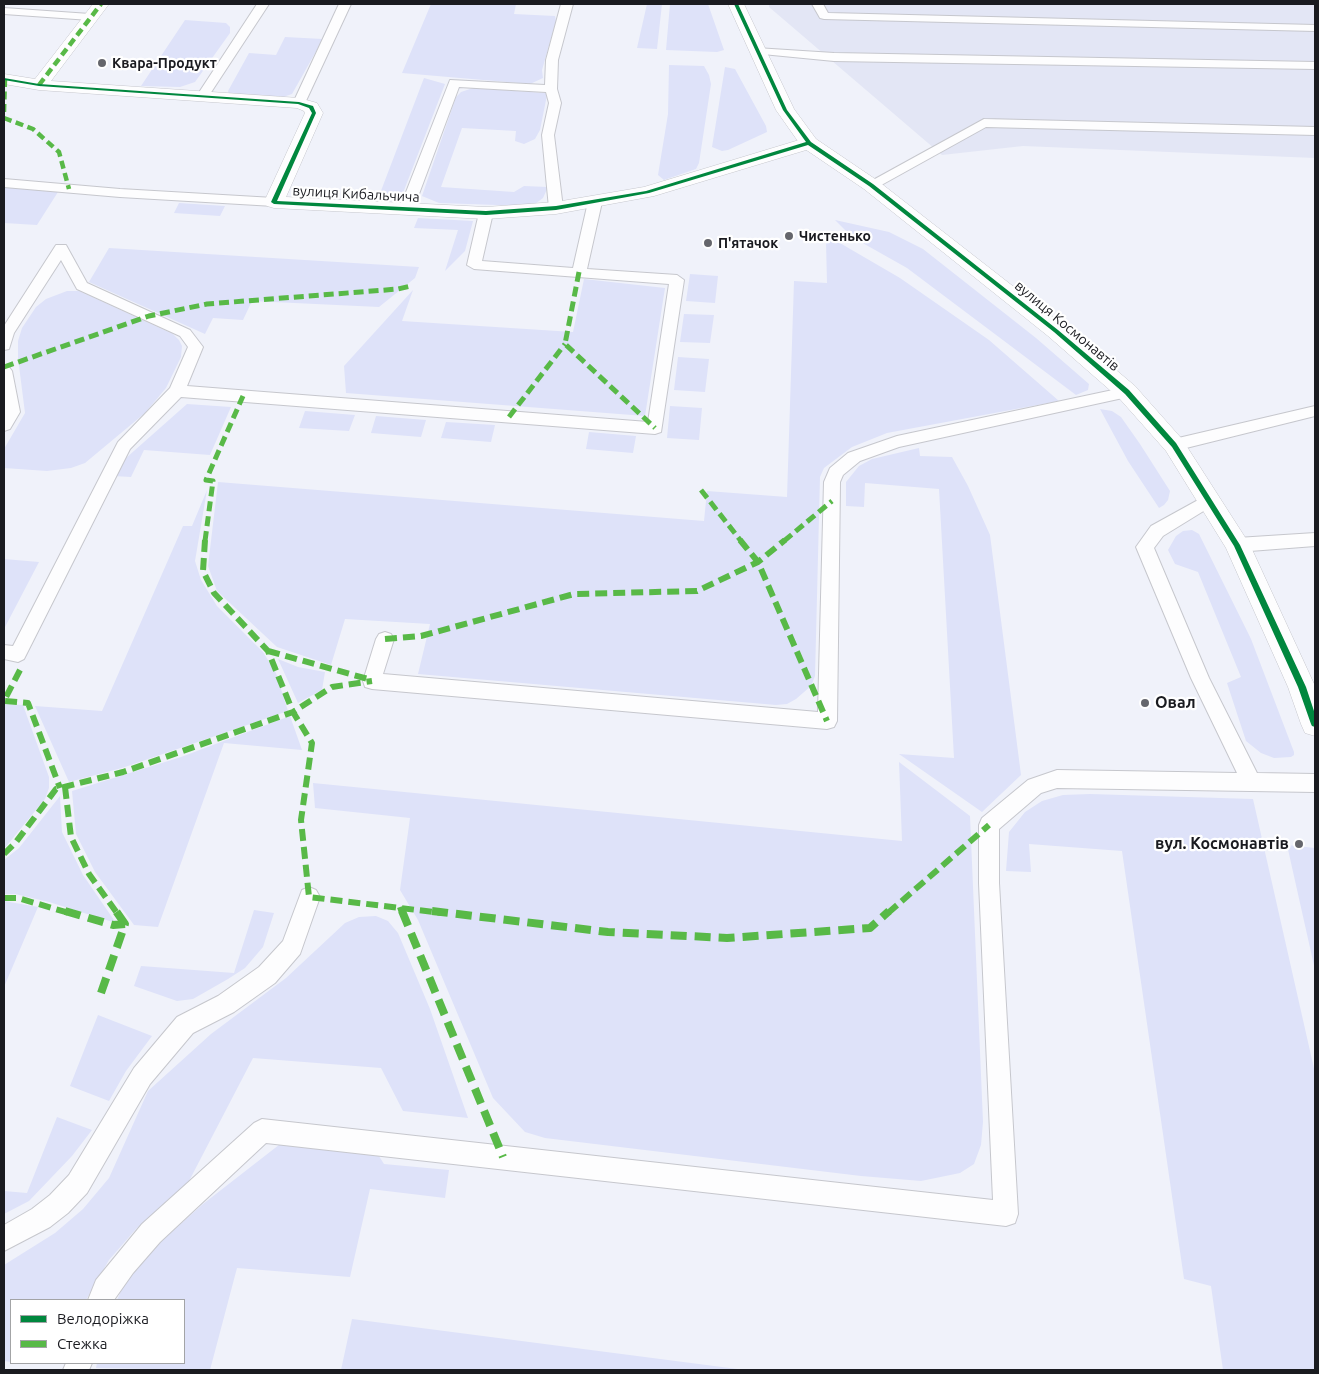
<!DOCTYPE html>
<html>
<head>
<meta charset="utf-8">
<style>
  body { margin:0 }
  #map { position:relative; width:1319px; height:1374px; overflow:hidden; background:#f0f2fa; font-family:Ubuntu,sans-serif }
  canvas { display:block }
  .frame { position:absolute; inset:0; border:5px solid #1a1b20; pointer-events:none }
  .legend { position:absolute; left:10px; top:1299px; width:175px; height:65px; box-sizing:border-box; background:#fff; border:1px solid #a3a4a6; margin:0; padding:6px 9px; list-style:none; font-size:15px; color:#1a1b20 }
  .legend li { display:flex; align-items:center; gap:10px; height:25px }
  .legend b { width:25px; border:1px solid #a3a4a6 }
</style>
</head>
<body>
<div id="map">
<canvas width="1319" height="1374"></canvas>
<div class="frame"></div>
<ul class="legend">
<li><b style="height:6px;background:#00873e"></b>Велодоріжка</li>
<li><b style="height:6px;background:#58b947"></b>Стежка</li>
</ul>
</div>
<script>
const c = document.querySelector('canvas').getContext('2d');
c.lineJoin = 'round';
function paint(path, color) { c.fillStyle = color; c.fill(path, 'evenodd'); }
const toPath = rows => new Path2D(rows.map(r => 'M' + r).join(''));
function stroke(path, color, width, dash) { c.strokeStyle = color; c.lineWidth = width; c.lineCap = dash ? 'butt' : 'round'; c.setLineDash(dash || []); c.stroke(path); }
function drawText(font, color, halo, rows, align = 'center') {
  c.font = font + ' Ubuntu,sans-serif'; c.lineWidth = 4.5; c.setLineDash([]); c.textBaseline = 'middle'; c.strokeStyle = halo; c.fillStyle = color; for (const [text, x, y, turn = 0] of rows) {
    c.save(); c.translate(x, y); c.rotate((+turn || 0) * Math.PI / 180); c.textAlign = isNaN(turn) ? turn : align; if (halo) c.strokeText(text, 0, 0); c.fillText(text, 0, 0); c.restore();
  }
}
paint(toPath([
  [769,4,1315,4,1315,158,1023,146,942,155,769,7]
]), '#e3e6f5');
paint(toPath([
  [431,4,516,4,514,14,555,16,556,21,542,70,543,78,530,84,402,73],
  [647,4,662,4,657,49,637,48],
  [670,4,708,4,724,50,717,52,666,50],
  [185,20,226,23,230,27,230,33,195,82,180,87,141,86],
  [285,37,323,39,292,94,283,97,229,94,228,91,249,53,276,55],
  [669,65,704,66,709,75,711,84,699,163,696,169,664,180,658,175,668,114],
  [725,67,735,69,766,126,767,132,728,150,722,151,712,147],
  [424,78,445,84,403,193,396,196,379,196],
  [473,88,545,93,547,95,540,130,535,139,524,144,515,141,516,131,462,128,441,187,514,192,524,186,548,187,543,198,535,204,526,206,439,203,422,196,456,97,461,92],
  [4,187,58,192,37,225,4,223],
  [179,203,225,206,220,216,174,213],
  [418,218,473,221,465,251,445,271,458,230,414,228],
  [835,220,889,232,923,249,1036,338,1089,384,1088,390,1076,395,907,268,852,237],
  [833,239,900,278,989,340,1059,401,887,433,852,447,824,468,820,477,815,676,811,686,796,699,787,704,776,705,418,674,430,624,345,619,331,665,277,647,217,591,208,566,218,482,704,521,707,491,787,497,794,281,827,283,826,242],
  [109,248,419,267,415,278,379,307,252,301,243,320,213,318,205,334,89,282],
  [690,274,718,276,715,303,686,301],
  [584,279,665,288,645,416,346,393,344,366,413,290,402,321,573,332],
  [67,291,79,291,173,334,179,340,182,346,181,357,166,388,145,413,85,463,71,468,47,471,4,468,4,449,25,413,18,358,18,341,22,328,36,307,46,299],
  [684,314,714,315,710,343,680,342],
  [678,357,709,359,705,392,674,390],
  [187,404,231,407,210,455,144,450,131,477,113,476,126,458],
  [670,406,702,408,699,440,667,438],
  [1100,409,1112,411,1121,417,1140,444,1170,491,1168,500,1164,505,1159,508,1128,461],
  [305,411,355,415,349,431,299,428],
  [376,416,426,420,421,437,371,433],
  [446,422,495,425,491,442,441,438],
  [589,432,636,436,633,453,586,449],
  [919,448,920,456,952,457,968,486,990,535,1021,775,982,812,899,754,954,758,939,489,865,483,864,507,846,506,846,482,859,466,872,459],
  [207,490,195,561,201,580,217,606,263,652,276,673,288,711,122,768,69,782,35,706,102,711,183,526,192,526],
  [1192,530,1199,534,1251,639,1294,752,1294,755,1291,757,1274,758,1261,753,1246,741,1227,683,1241,677,1198,572,1175,564,1168,550,1176,536,1183,531],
  [4,559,39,562,4,629],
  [278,659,298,667,325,672,322,690,298,703],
  [4,704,23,705,49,777,49,788,45,799,4,849],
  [290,716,302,750,224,743,158,927,134,925,95,872,76,834,72,791,181,757],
  [899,762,970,816,983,1122,981,1145,974,1164,960,1173,921,1181,861,1176,545,1138,525,1132,493,1098,418,920,400,890,410,818,315,808,313,783,902,841],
  [1090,794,1253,799,1315,1073,1315,1370,1223,1370,1211,1286,1184,1279,1122,851,1029,844,1031,872,1006,871,1009,832,1025,812,1042,801,1063,795],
  [60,796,62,832,83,875,116,923,49,902,15,894,4,894,4,860,19,848],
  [1287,845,1315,848,1315,970],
  [4,901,38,907,4,987],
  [254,910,274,913,263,947,245,968,228,979,193,999,177,1001,134,986,141,966,234,973],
  [376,916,388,921,398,933,430,1009,468,1118,403,1111,381,1068,253,1058,188,1183,136,1229,109,1260,86,1300,11,1300,11,1362,4,1361,4,1265,55,1233,83,1209,109,1178,148,1091,211,1034,286,978,345,923,359,917],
  [98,1015,152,1036,126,1071,109,1101,70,1086],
  [57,1117,92,1130,72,1156,29,1201,4,1214,4,1191,27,1193],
  [284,1141,377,1153,384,1164,449,1170,445,1198,370,1189,350,1277,237,1268,210,1370,96,1368,97,1363,184,1363,184,1300,117,1300,124,1284,157,1245,203,1204],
  [352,1319,745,1370,341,1370]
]), '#dee2f9');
const service = toPath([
  [257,4,269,4,206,100,198,100,196,97,257,4],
  [339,4,351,4,305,103,303,106,295,106,293,103,339,4],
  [561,4,573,4,558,60,557,89,561,103,554,135,563,208,561,211,556,212,549,208,542,135,549,103,546,92,459,87,413,210,406,214,401,213,399,210,450,80,545,85,546,60,561,4],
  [812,4,823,4,828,13,1315,25,1315,31,824,19,820,18,812,4],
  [4,8,90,14,96,17,90,20,4,14,4,8],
  [756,48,834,53,1315,62,1315,69,834,61,752,53,752,49,756,48],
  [984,119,1315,127,1315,135,986,127,876,188,871,189,864,185,984,119],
  [4,179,120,189,274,198,281,202,274,206,120,197,4,187,4,179],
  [595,198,602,202,587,269,677,275,684,280,661,432,655,434,181,397,130,449,24,659,18,662,4,659,4,645,13,646,118,442,170,388,188,347,180,336,77,289,61,260,14,333,9,349,4,350,4,326,56,245,66,245,87,283,190,330,203,347,187,386,648,422,669,284,474,269,467,265,479,213,486,209,493,213,482,261,573,268,588,202,595,198],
  [4,366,9,367,12,371,20,412,10,429,4,431,4,366],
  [1127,387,1132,388,1135,392,1132,396,899,447,860,461,843,475,840,482,837,721,834,727,827,729,372,689,365,687,363,681,376,639,379,634,385,632,391,634,394,639,383,674,818,712,824,482,830,468,848,453,897,436,1127,387],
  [1315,406,1315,416,1174,451,1168,449,1166,445,1168,441,1174,439,1315,406],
  [1209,494,1215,496,1217,500,1215,504,1163,536,1154,548,1209,678,1257,773,1315,774,1315,792,1057,788,1041,793,999,829,999,883,1018,1214,1015,1223,1006,1226,266,1143,160,1242,133,1273,114,1300,88,1300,96,1280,142,1224,254,1123,262,1119,993,1200,979,883,979,825,982,818,1028,780,1057,770,1237,773,1191,678,1136,547,1151,526,1209,494],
  [1315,533,1315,546,1237,552,1231,550,1228,545,1231,540,1237,538,1315,533],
  [309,887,316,890,320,897,300,954,275,983,234,1012,193,1033,150,1084,87,1193,68,1213,50,1227,4,1251,4,1225,32,1209,50,1195,69,1175,134,1068,177,1017,218,996,259,967,283,941,302,890,309,887],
  [66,1363,92,1363,89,1370,63,1370,66,1363]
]);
const minor = toPath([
  [93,4,109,4,51,81,299,98,317,103,323,113,286,197,486,207,556,202,644,187,809,137,816,139,818,143,816,147,654,196,556,214,486,219,274,208,267,206,264,202,305,113,304,111,297,108,39,90,4,84,4,74,35,79,93,4]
]);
const tertiary = toPath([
  [728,4,744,4,794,109,816,139,878,181,1064,326,1135,386,1182,439,1250,545,1315,686,1315,736,1305,733,1301,724,1288,687,1226,548,1166,451,1119,398,1048,336,864,189,802,147,776,110,728,4]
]);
stroke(service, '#c6c7cd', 2);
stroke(minor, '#c6c7cd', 1);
stroke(tertiary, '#c6c7cd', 1);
paint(service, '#fdfdfe');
paint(minor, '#fdfdfe');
paint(tertiary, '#fdfdfe');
stroke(toPath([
  [39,85,101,4],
  [4,112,5,79],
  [4,118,33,129,59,152,69,189]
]), '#58b947', 4.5, [8, 4.5]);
stroke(toPath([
  [579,272,565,344,655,428],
  [4,367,149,316,207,304,398,289,411,286],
  [509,417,565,344],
  [701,490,741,541],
  [205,541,213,481,206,480,243,396],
  [784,541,832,501]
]), '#58b947', 5, [10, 5]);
stroke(toPath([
  [205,540,203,571,214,593,268,651,293,712,312,743,301,820,309,897,442,913],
  [740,540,758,562,827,721],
  [385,639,421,636,574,594,697,591,758,562,785,540],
  [268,651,368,679],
  [20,670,4,701,28,703,60,788],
  [65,787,71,837,89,874,117,913],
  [4,854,16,842,56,789,123,772,293,712,332,687,372,681],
  [4,898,18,898,69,913],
  [400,907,402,913],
  [888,913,989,825]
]), '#58b947', 6, [12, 6]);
stroke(toPath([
  [65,911,113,925,125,924],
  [402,911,503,1157],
  [432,911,608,932,727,938,870,928,889,911],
  [101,993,125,924,116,911]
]), '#58b947', 8, [16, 8]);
paint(toPath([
  [734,4,738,4,787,110,811,142,873,184,1058,330,1129,390,1176,443,1240,545,1306,687,1315,714,1315,727,1312,726,1311,724,1298,687,1234,546,1172,447,1125,394,1054,332,869,186,808,145,649,193,556,210,486,215,274,204,271,202,312,113,309,108,298,104,39,86,4,80,4,78,39,84,299,102,313,106,316,113,277,201,486,211,556,206,646,191,806,142,783,110,734,4]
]), '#00873e');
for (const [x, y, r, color] of [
  [102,63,5,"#65666c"],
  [789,236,5,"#65666c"],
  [708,243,5,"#65666c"],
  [1145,703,5,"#65666c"],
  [1299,844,5,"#65666c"]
]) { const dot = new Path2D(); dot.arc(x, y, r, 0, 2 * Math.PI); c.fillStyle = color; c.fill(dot); stroke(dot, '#fff', 2); }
drawText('bold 14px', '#1a1b20', '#fff', [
  ["Квара-Продукт",112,63],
  ["Чистенько",799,236],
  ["П'ятачок",718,243]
], 'left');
drawText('14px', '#1a1b20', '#fff', [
  ["вулиця Кибальчича",356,194,3],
  ["вулиця Космонавтів",1067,326,40]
]);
drawText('bold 16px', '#1a1b20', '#fff', [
  ["Овал",1155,703],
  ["вул. Космонавтів",1289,844,"right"]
], 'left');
</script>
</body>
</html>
